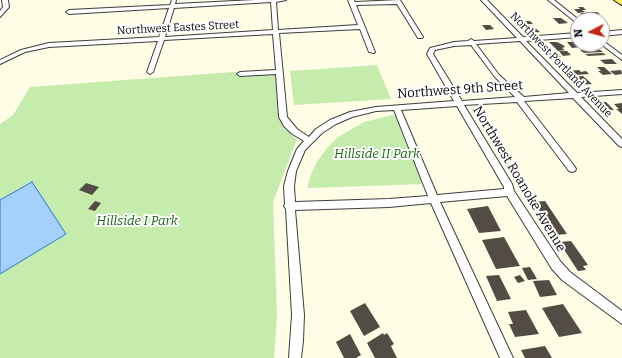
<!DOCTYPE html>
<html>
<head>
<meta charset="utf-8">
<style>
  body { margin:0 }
  #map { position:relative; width:622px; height:358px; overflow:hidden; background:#fffde6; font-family:Bitter,serif }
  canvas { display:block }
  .north { position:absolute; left:570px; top:12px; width:40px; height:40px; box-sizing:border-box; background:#fff; border:1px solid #9d9d9d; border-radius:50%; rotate:264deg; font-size:11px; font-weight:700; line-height:16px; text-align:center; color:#0a0a0a }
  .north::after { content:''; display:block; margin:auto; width:14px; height:18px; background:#c52516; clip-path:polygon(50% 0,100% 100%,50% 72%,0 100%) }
</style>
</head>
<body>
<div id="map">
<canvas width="622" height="358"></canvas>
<div class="north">N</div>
</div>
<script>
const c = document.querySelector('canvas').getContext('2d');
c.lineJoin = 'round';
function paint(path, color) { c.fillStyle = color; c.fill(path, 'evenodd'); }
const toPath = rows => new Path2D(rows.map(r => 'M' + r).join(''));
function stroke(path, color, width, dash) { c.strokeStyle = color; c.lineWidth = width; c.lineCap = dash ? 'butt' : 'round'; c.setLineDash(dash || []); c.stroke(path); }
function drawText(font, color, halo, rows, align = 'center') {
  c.font = font + ' Bitter,serif'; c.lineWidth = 4; c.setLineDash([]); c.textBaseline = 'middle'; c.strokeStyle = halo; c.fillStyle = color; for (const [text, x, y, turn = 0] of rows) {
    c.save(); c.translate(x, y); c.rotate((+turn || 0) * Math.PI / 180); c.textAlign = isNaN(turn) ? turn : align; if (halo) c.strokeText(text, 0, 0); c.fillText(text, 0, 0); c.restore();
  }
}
paint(toPath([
  [377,65,391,99,294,105,290,71],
  [275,69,278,116,285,129,297,139,273,202,277,316,274,358,0,358,0,124,13,115,30,87],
  [397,114,425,184,307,188,311,174,318,160,327,148,338,137,364,122]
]), '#c6ecad');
const water = toPath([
  [32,182,66,234,0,274,0,200,32,182]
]);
paint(water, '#a5d0fc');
stroke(water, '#257ada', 1);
paint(toPath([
  [578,7,583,7,586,10,582,10,585,12,578,13,574,9,580,9],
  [597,12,600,14,583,15,580,13],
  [583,16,595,16,599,19,586,19],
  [553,18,561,18,568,23,559,24],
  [530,21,533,24,520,25,517,22],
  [482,25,490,25,494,29,486,30],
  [535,28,540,32,529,33,525,29],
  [549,42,557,42,563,45,565,47,562,48,565,50,558,51],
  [567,42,575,42,580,47,572,48],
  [538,44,546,44,552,50,545,51],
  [599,49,603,52,584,53,580,50],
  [555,51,561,57,552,57,546,52],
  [559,51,567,51,571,55,563,56],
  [603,53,606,55,588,56,585,54],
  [612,59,617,64,605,64,600,60],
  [597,67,604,67,612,74,603,75,598,71,601,71],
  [579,70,581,72,586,71,589,74,574,75,569,71],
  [621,70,622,74,615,75,610,71],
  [583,76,592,84,580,85,573,77],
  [606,102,614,110,601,111,593,103],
  [622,103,622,114,616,109,619,109,614,104],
  [86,183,99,187,92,195,79,190],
  [95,201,101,203,95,211,88,209],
  [545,201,567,234,555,235,534,202],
  [488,206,501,231,479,233,467,209],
  [504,237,520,266,496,269,482,240],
  [571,241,588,265,583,266,586,270,578,271,559,242],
  [530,267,537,279,528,280,522,268],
  [499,275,511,299,497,301,486,276],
  [520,275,525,281,518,283,514,277],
  [549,280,557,295,540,297,533,281],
  [365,303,380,327,364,336,350,311],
  [563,304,582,333,559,337,542,308],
  [526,310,539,334,515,337,509,324,513,324,508,312],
  [383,333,384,335,387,333,394,344,391,346,397,358,375,358,367,343],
  [350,334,361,355,356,358,344,358,336,342],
  [545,346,552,358,525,358,521,350]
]), '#534c45');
const minor = toPath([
  [2,0,8,0,9,7,0,17,0,11,3,7,2,0],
  [172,0,176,0,175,4,255,0,286,0,276,2,278,30,358,25,348,0,354,0,355,2,400,0,423,37,422,38,418,38,397,4,356,5,375,52,374,53,369,52,360,29,279,33,287,117,297,129,309,137,316,129,330,120,350,112,376,107,454,101,427,54,430,48,454,42,468,41,471,39,474,41,517,38,481,0,487,0,523,37,578,33,578,37,526,41,577,93,622,90,622,94,581,97,622,139,622,147,619,146,573,98,524,101,575,167,576,169,575,171,572,172,569,171,517,102,464,105,512,184,514,191,560,261,570,272,622,311,622,324,562,280,552,269,507,196,440,202,513,358,500,358,431,203,389,207,295,210,304,315,303,341,301,358,289,358,292,315,286,209,284,206,285,204,284,186,288,171,297,149,304,141,291,133,284,126,279,117,276,74,240,76,237,74,240,72,276,70,273,34,164,40,153,72,150,74,147,72,158,41,49,47,25,52,0,64,0,60,21,50,49,43,159,37,169,8,69,14,66,12,69,10,170,5,172,0],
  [271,2,273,30,165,37,174,8,271,2],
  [520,41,569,93,524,97,499,75,476,44,520,41],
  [471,45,495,77,515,97,462,101,433,54,435,50,454,46,471,45],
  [457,106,504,187,504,189,437,195,401,110,457,106],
  [394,110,428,196,389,199,295,202,294,186,296,171,305,150,322,133,336,124,352,117,376,111,394,110],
  [548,0,554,0,579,20,578,24,548,0],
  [622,30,622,34,602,36,602,32,622,30],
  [602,40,622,55,622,60,601,44,602,44,602,40]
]);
const major = toPath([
  [614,0,622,0,622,5,620,4,614,0]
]);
stroke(minor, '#3d3d3d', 2);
stroke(major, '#1b1b1b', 2);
paint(minor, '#fff');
paint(major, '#ffec56');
drawText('11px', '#0a0a0a', '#fff', [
  ["Northwest Eastes Street",178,28,-3],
  ["Northwest Portland Avenue",561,65,46]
]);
drawText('13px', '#0a0a0a', '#fff', [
  ["Northwest 9th Street",460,90,-4],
  ["Northwest Roanoke Avenue",519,179,59]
]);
drawText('italic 13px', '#1c6616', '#fff', [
  ["Hillside II Park",377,154],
  ["Hillside I Park",137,221]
]);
</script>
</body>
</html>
